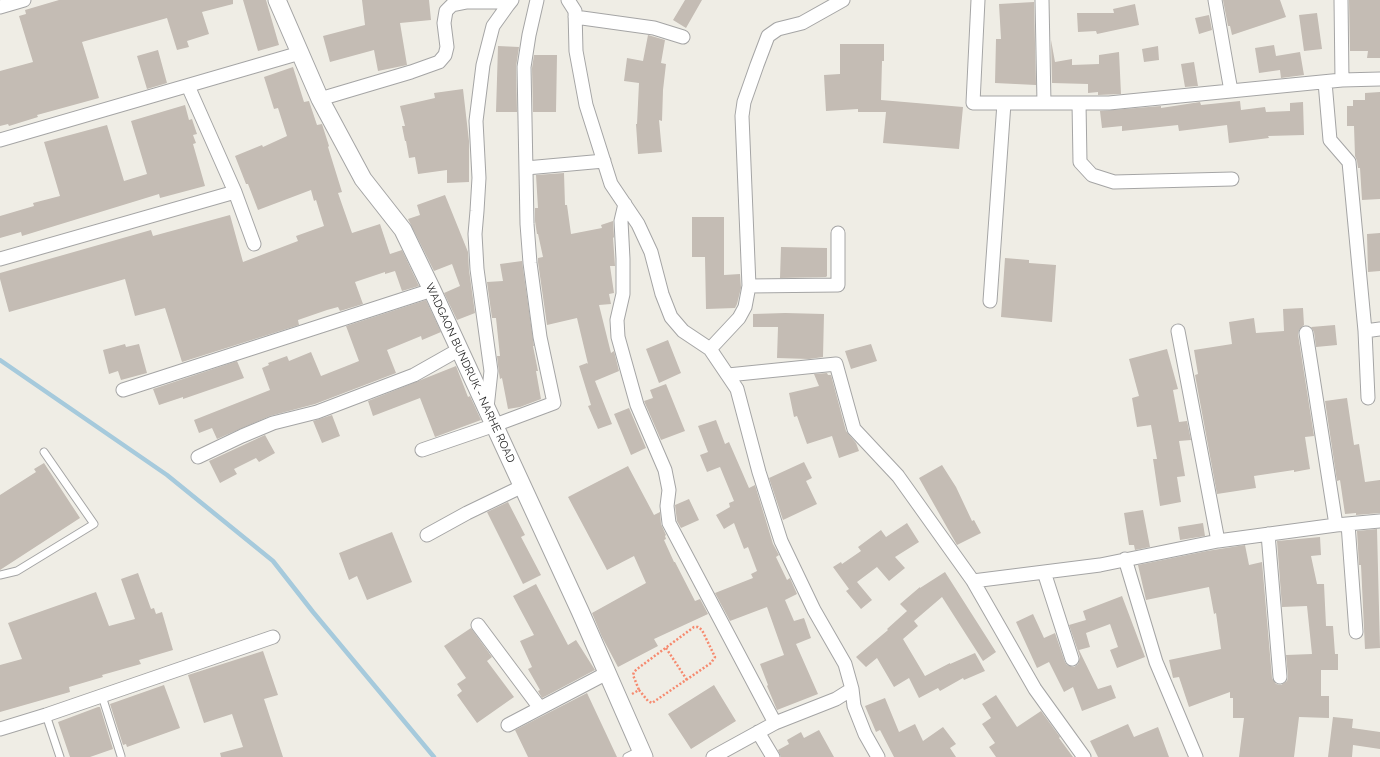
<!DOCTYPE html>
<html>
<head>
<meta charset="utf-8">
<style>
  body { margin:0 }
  canvas { display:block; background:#efede5 }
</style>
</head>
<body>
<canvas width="1380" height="757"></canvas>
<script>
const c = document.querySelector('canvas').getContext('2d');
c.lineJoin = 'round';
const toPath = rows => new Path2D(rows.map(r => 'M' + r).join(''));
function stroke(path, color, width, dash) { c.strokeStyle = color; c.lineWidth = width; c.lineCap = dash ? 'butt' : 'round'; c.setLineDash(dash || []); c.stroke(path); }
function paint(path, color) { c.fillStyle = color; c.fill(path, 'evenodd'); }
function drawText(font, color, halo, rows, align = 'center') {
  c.font = font + ' Raleway,sans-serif'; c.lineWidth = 3; c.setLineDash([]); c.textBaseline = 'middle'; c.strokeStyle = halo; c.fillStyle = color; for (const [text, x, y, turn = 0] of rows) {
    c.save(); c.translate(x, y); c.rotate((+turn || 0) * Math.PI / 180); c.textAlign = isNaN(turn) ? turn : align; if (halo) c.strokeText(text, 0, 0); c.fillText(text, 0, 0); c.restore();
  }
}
stroke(toPath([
  [0,360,167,475,273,561,313,612,434,757]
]), '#a6cadc', 4.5);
paint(toPath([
  [59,0,233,0,233,4,202,12,209,34,187,41,189,47,177,50,167,18,82,42,99,98,37,115,38,117,9,126,8,124,0,126,0,71,33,62,19,16,26,14,25,10],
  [243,0,266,0,279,45,258,51],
  [362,0,429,0,431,20,400,23,407,65,378,71,374,50,330,62,323,36,365,25],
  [685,0,702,0,686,28,673,20],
  [1223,0,1280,0,1286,17,1232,35,1230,26,1228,26],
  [1349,0,1380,0,1380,58,1367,58,1368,51,1350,51],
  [1034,2,1036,85,995,83,996,39,1001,39,999,4],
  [1135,4,1139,25,1097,34,1096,31,1078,32,1077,13,1114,13,1113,9],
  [1317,13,1322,49,1304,51,1299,15],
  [1209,15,1212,30,1199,34,1195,18],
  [648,35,665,40,661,63,666,64,663,90,662,121,659,120,662,152,638,154,636,124,637,124,639,83,624,81,627,58,643,61],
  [1051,40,1055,62,1072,59,1072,65,1099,64,1099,55,1119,52,1121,94,1098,95,1098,92,1088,93,1088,84,1052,83],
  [840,44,884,44,884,61,882,61,881,100,963,107,959,149,883,143,886,112,858,112,858,109,826,111,824,75,840,74],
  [1274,45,1276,56,1300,52,1304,75,1281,78,1280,70,1259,73,1255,48],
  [498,46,519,47,516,67,517,112,496,112],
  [1158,46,1159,60,1144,62,1142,49],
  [158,50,167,83,147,89,137,56],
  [534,55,557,55,556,112,533,112,532,68],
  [1194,62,1198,86,1185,87,1181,64],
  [293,67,304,102,309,101,317,125,322,124,329,146,328,147,342,192,338,193,352,233,380,224,390,254,402,250,419,286,402,291,395,271,385,274,385,272,355,282,363,304,340,311,338,307,327,310,298,320,299,325,182,362,165,308,135,316,125,279,9,312,0,279,0,273,151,230,153,236,230,215,243,262,298,241,296,236,324,226,316,200,314,201,311,190,258,210,248,184,246,184,235,156,262,145,263,147,287,136,278,108,274,109,264,77],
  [463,89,469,141,469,182,447,183,447,170,418,174,415,157,409,158,406,141,405,141,402,126,405,126,400,106,435,98,434,93],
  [1380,92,1380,199,1362,200,1360,168,1358,168,1357,161,1355,156,1354,126,1347,126,1347,106,1353,106,1353,100,1365,100,1365,93],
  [1240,101,1241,110,1265,107,1266,112,1290,111,1290,103,1303,102,1304,135,1268,136,1269,138,1229,143,1227,125,1179,131,1178,125,1122,131,1122,126,1102,128,1100,111,1161,106,1161,108,1200,102,1201,105],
  [185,105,189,120,192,119,197,134,193,135,196,143,193,144,205,186,160,198,159,194,22,236,21,232,0,238,0,216,34,206,33,203,60,196,44,142,107,125,124,181,147,174,131,121],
  [564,173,565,205,567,205,571,234,602,228,601,225,613,221,614,237,613,238,615,266,610,266,614,293,609,294,611,304,599,305,611,353,614,351,619,371,595,381,612,424,598,429,588,406,591,405,579,366,587,363,588,364,577,318,547,325,538,262,538,258,543,257,538,234,537,234,535,221,535,208,538,208,536,175],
  [445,195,468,252,469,270,475,313,457,320,444,293,460,286,452,264,434,271,408,219,420,215,417,205],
  [692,217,724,217,724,275,740,274,741,288,737,304,735,308,706,309,705,257,692,257],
  [1380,233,1380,271,1368,272,1367,234],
  [781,247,827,248,827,276,826,277,780,278],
  [1005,258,1029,260,1029,263,1056,265,1052,322,1001,317],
  [522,261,534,346,533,346,538,371,536,371,541,399,520,407,508,409,502,378,500,379,499,373,497,356,500,356,496,318,492,318,487,282,503,281,500,264],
  [426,300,441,332,422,340,421,336,387,350,396,373,315,404,270,416,217,439,212,428,199,433,194,420,270,390,262,368,269,365,268,363,287,356,289,361,311,352,321,376,344,367,359,361,346,326],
  [1303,308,1304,325,1299,330,1298,334,1314,436,1305,437,1310,469,1294,472,1294,470,1254,476,1256,488,1217,494,1195,375,1198,374,1194,350,1232,344,1229,322,1254,318,1256,333,1284,331,1283,309],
  [785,313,824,314,823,357,809,359,777,358,778,327,753,327,753,314],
  [1335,325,1337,345,1316,347,1314,332,1311,327],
  [668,340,681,373,659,383,646,349],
  [125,344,126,347,139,344,147,373,121,380,118,371,109,374,103,350],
  [871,344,877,361,851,369,845,351],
  [1167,349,1178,389,1173,390,1179,422,1187,421,1191,440,1179,441,1185,476,1177,477,1181,502,1160,506,1153,459,1157,459,1151,425,1137,427,1132,398,1139,396,1129,359],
  [237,361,244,378,183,399,183,397,159,405,153,389],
  [456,366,468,397,470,396,481,420,435,437,420,398,373,416,368,401],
  [827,373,828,375,831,375,846,431,856,443,859,451,839,458,832,436,807,444,797,416,794,417,789,393,819,386,814,374],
  [666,384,685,431,661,440,644,401,653,398,650,390],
  [1347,398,1354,445,1359,444,1365,482,1380,480,1380,513,1356,515,1356,513,1345,514,1340,480,1337,481,1325,401],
  [629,408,646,448,631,455,614,414],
  [332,415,340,436,322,443,313,421],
  [716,420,725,444,729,442,749,488,755,485,773,544,779,555,776,557,787,580,790,578,797,594,785,600,794,621,804,618,811,638,796,644,818,694,777,710,767,686,768,685,760,664,784,655,767,607,730,621,715,593,753,578,751,574,757,571,748,547,744,549,734,523,724,529,716,515,730,507,729,503,734,501,720,467,707,472,700,455,708,452,698,426],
  [265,435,275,453,259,462,256,458,234,469,237,474,220,483,209,461],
  [804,462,812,478,806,481,817,504,783,520,769,478],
  [44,463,80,518,0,570,0,495,36,472,34,469],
  [942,465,956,487,972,521,974,520,981,533,957,545,919,478],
  [628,466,654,515,660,512,661,524,666,535,665,536,666,539,664,540,674,562,675,562,695,601,700,599,708,614,654,639,658,646,618,667,602,637,592,613,646,583,634,556,607,570,568,497],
  [689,499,699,520,681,528,677,521,675,505],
  [508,502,525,535,521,537,541,575,523,584,487,512],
  [1143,510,1150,547,1135,550,1134,545,1129,545,1124,513],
  [907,523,919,542,895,557,905,568,889,581,877,567,857,582,872,600,861,609,846,591,849,589,833,567,841,562,842,564,861,551,858,547,881,530,886,537],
  [1203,523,1205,536,1180,540,1178,527],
  [1377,529,1380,648,1365,649,1361,565,1359,565,1357,531],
  [392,532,412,582,367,600,357,576,349,580,339,553],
  [1320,537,1321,555,1311,556,1317,584,1324,584,1326,626,1333,626,1335,654,1338,654,1338,670,1321,670,1321,696,1329,696,1329,718,1299,717,1294,757,1239,757,1244,718,1233,718,1233,698,1230,698,1230,692,1189,707,1179,677,1173,678,1169,660,1221,649,1216,613,1214,614,1209,587,1146,600,1138,565,1207,551,1245,545,1249,565,1262,562,1272,678,1276,684,1281,685,1287,681,1288,677,1286,655,1312,654,1307,606,1282,607,1277,541],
  [945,572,996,652,983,661,942,597,914,621,918,626,903,639,925,676,950,663,950,664,975,653,985,671,964,680,963,678,940,691,938,688,919,698,909,678,894,687,877,658,866,667,856,657,888,630,887,629,907,611,900,604,920,587,920,588],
  [138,573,151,609,154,608,156,614,162,612,173,650,139,660,141,664,102,675,103,677,69,687,70,692,0,712,0,665,22,659,8,623,96,592,109,626,135,619,121,579],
  [536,584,568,645,576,640,595,670,542,698,538,691,540,690,528,669,532,667,520,641,534,635,513,596],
  [1122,596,1145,657,1117,668,1110,650,1118,647,1110,624,1086,633,1090,647,1079,650,1098,689,1111,685,1116,698,1082,711,1073,687,1064,692,1049,662,1037,668,1016,622,1033,614,1044,638,1055,633,1065,662,1067,665,1074,667,1078,664,1080,657,1069,625,1086,620,1083,611],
  [471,628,492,657,487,661,514,697,477,723,457,695,462,691,457,684,466,678,444,646],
  [263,651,278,695,264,699,283,757,221,757,220,753,243,747,232,714,204,723,188,675],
  [164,685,180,728,127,747,126,744,123,745,110,704],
  [714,685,736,721,691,749,668,714],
  [587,693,617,757,528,757,515,730],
  [996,695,1017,727,1041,711,1060,737,1059,738,1073,757,996,757,989,747,995,743,982,724,991,718,982,704],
  [885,698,899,732,915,724,923,741,943,727,956,744,950,748,956,757,894,757,880,730,876,732,865,706],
  [98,707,100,707,113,749,90,757,70,757,58,722],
  [1333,717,1353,719,1352,728,1380,732,1380,749,1353,745,1352,757,1328,757],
  [1128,724,1134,737,1158,727,1169,757,1098,757,1090,741],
  [819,730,834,757,781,757,778,750,789,744,787,740,801,732,804,738]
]), '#c4bcb4');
const service = toPath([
  [0,575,17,571,94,524,44,452],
  [102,696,121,756],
  [46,715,60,757],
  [627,757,641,750]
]);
const minor = toPath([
  [568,0,575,11,576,51,586,105,611,184,638,224,651,252,662,294,671,317,683,331,710,349,737,389,759,472,781,541,814,610,845,664,852,689,854,706,865,734,878,757],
  [978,0,973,103,1109,103,1342,80,1380,79],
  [1042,0,1044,103],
  [1215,0,1231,91],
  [1341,0,1342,80],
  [0,7,24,0],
  [575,17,654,28,683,37],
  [1325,82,1330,140,1349,162,1365,331],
  [188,86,235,192,254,244],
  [320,99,411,72,439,62,445,55,447,47,444,23,446,11,452,5,467,2,510,2],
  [1079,103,1080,162,1092,175,1114,182,1232,179],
  [0,140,300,53],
  [526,168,604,161],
  [625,204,621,221,623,259,623,294,617,320,618,337,637,405,665,470,669,490,667,506,669,523,775,723],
  [0,259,235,192],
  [749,286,838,285,838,233],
  [990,301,1004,103],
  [1178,331,1218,541],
  [1306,333,1336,525],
  [710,349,739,318,745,307,749,286,742,116,744,102,757,65,768,36,778,29,802,23,843,0],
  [728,375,836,364,854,429,898,476,973,581,1035,689,1084,757],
  [123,390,432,290],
  [1368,398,1365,331,1380,329],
  [487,408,491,371,477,269,475,234,477,211,479,178,476,121,483,65,493,26,508,5,512,0],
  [422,450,495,425,554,403,540,337,530,263,527,224,524,67,529,35,537,0],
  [198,457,242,436,273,423,317,412,414,375,460,349],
  [1348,524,1356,632],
  [1268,534,1280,677],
  [427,535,467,513,523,486],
  [1125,559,1156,662,1196,757],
  [1044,572,1072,659],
  [973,581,1100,565,1218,541,1336,525,1380,521],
  [478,625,540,708],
  [508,725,607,673],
  [0,729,46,715,273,637],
  [758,732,773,757],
  [713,757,775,723,836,699,852,689]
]);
const tertiary = toPath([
  [277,0,320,99,363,179,403,230,432,290,580,611,644,757]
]);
stroke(service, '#a5a5a5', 9);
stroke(minor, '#a5a5a5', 15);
stroke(tertiary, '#a5a5a5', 19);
stroke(toPath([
  [666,648,687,680],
  [632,694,639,690,648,701,652,703,711,663,715,657,702,630,698,627,694,627,637,669,634,672,633,675,639,690]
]), '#f68a6f', 2.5, [2, 2]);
stroke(service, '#fff', 7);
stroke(minor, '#fff', 13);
stroke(tertiary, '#fff', 17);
drawText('11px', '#1e1e1e', '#fff', [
  ["WADGAON BUNDRUK - NARHE ROAD",470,373,65]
]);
</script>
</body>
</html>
